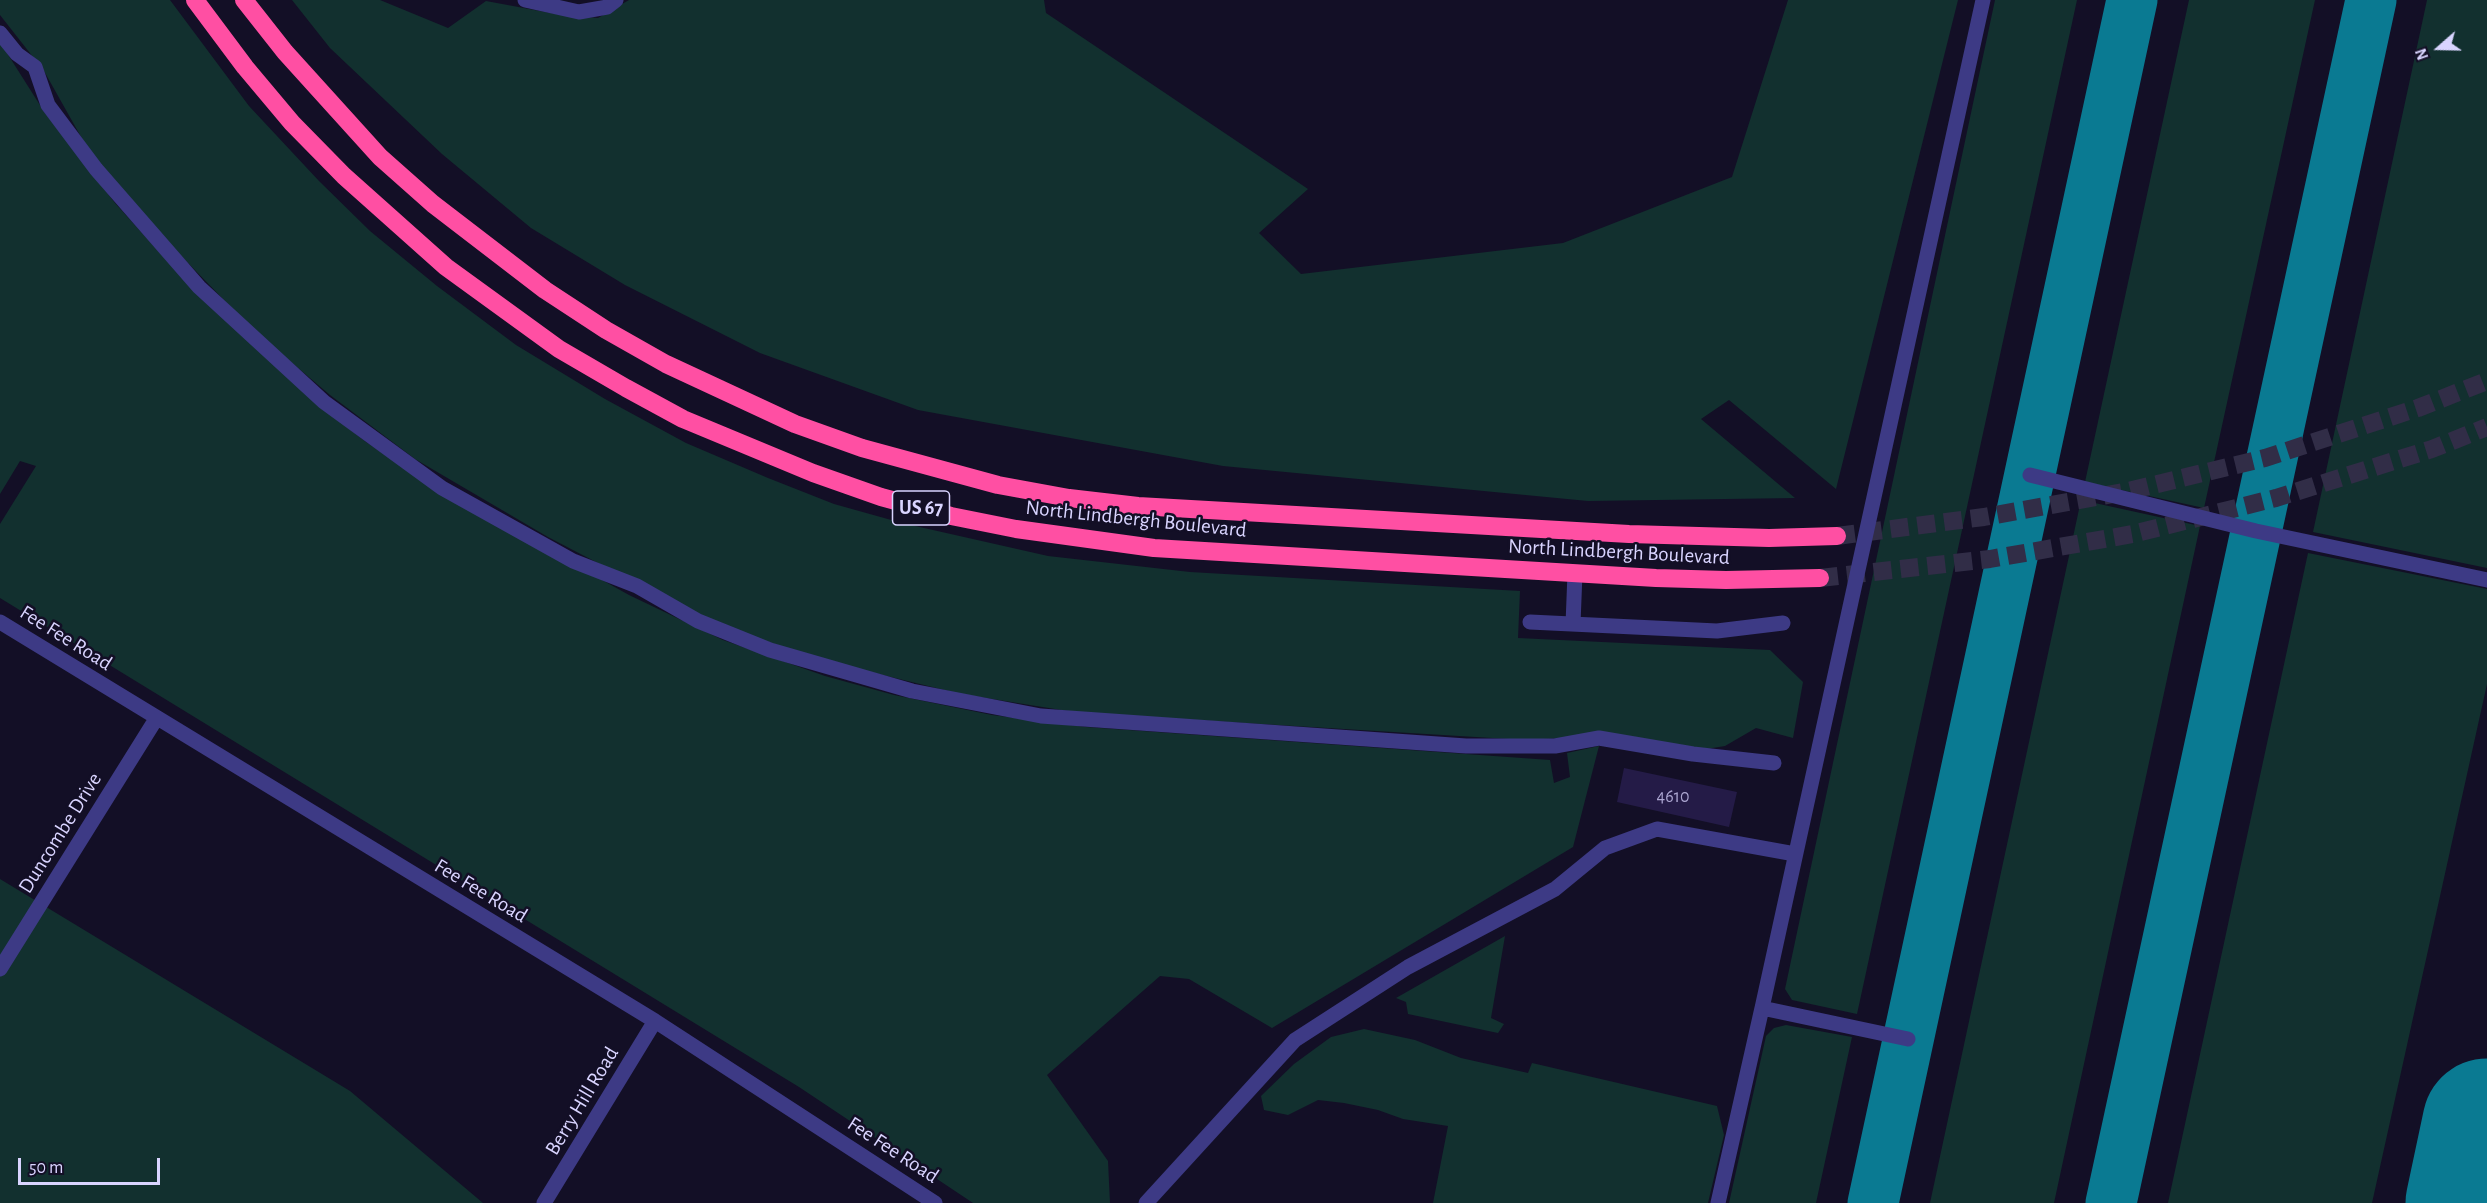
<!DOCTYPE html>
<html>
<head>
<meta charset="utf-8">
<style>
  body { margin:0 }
  #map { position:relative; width:2487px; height:1203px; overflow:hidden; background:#130f26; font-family:"Alegreya Sans",sans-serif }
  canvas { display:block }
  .north { position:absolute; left:2409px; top:18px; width:60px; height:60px; -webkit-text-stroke:4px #130f26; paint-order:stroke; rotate:250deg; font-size:16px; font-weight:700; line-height:24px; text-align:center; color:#d9d4ff }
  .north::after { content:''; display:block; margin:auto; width:21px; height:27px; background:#d9d4ff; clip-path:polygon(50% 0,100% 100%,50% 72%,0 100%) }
  .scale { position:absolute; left:18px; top:1158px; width:142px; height:27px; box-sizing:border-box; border:3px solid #d9d4ff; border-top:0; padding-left:8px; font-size:18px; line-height:21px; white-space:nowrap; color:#d9d4ff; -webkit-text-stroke:4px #130f26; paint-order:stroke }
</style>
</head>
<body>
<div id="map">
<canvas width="2487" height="1203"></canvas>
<div class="north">N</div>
<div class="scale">50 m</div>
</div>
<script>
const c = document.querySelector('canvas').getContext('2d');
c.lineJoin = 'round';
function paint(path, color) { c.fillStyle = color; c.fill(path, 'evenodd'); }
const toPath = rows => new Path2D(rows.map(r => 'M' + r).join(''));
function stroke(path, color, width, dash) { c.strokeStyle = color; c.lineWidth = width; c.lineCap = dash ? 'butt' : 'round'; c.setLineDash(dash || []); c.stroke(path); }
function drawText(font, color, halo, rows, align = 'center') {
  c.font = font + ' "Alegreya Sans",sans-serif'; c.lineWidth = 5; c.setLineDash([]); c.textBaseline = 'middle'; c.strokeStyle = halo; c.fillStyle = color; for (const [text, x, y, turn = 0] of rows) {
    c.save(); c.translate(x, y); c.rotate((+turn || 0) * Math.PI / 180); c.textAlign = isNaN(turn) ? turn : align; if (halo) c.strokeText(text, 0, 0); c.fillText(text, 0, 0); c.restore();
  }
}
paint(toPath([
  [0,0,170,0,249,106,319,181,370,231,437,286,516,345,605,399,686,443,768,478,834,504,902,523,1048,556,1190,572,1520,591,1518,638,1770,650,1803,682,1793,738,1756,728,1725,746,1700,750,1564,738,1525,740,1080,713,961,694,817,659,709,621,548,537,415,459,330,395,253,330,158,232,89,151,44,71,0,15],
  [292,0,380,0,448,28,486,1,556,14,598,18,629,0,1044,0,1046,13,1308,189,1259,233,1301,274,1563,243,1732,177,1788,0,1958,0,1836,489,1729,400,1701,419,1795,498,1588,501,1223,466,918,410,760,353,625,285,531,228,442,154,330,48],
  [1995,0,2077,0,1857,1014,1792,1000,1785,989],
  [2189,0,2315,0,2204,508,2085,482],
  [2427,0,2487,0,2487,568,2313,532],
  [0,42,45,113,115,203,188,284,313,401,366,442,419,478,629,595,723,640,825,676,894,695,992,715,1086,727,1550,760,1554,783,1570,777,1567,753,1599,746,1573,847,1272,1028,1189,979,1160,976,1047,1075,1108,1161,1110,1203,973,1203,799,1087,0,598,0,524,36,466,20,461,0,494],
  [2081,500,2200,526,2054,1203,1930,1203],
  [2308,553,2487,589,2487,684,2372,1203,2168,1203],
  [0,879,350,1091,483,1203,0,1203],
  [1505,936,1491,1018,1504,1024,1498,1033,1408,1014,1406,1002,1396,998],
  [1786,1025,1852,1037,1816,1203,1729,1203,1766,1036,1774,1028],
  [1364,1029,1415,1040,1461,1058,1528,1073,1532,1063,1717,1106,1724,1135,1708,1203,1433,1203,1448,1126,1403,1119,1378,1110,1344,1103,1318,1100,1288,1115,1264,1110,1261,1096,1294,1064,1331,1037]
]), '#12302f');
stroke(toPath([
  [1873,1203,2132,0],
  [2111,1203,2371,0]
]), '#0a7a92', 51);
stroke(toPath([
  [2470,1203,2487,1123]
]), '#0a7a92', 129);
paint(toPath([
  [1624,768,1737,792,1729,827,1617,802]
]), '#241b47');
stroke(toPath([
  [1837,536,1984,517,2124,492,2265,458,2418,408,2487,381],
  [1820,578,1990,559,2133,534,2276,498,2432,449,2487,427]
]), '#312d47', 18, [18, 9]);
stroke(toPath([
  [525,0,579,12,607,7,616,0],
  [0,33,17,54,35,67,48,105,96,169,199,287,324,402,442,488,573,561,637,586,698,621,770,650,912,691,1041,716,1466,746,1555,746,1599,738,1693,754,1774,763],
  [2030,475,2256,531,2487,580],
  [0,622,655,1021,935,1203],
  [1530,622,1717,631,1783,623],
  [1573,624,1575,573],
  [0,969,156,719],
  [1762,1008,1983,0],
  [544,1203,655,1021],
  [1146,1203,1295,1040,1408,967,1555,889,1605,848,1657,829,1795,854],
  [1718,1203,1762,1008,1908,1039]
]), '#3d3a85', 15);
stroke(toPath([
  [195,0,245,67,292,123,344,176,446,267,559,349,626,388,683,419,813,473,881,497,951,516,1016,529,1154,548,1656,578,1726,580,1820,578],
  [244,0,285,52,380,157,433,204,545,290,606,330,666,364,795,424,862,448,998,485,1069,498,1138,506,1629,534,1769,538,1837,536]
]), '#ff4fa3', 18);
drawText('18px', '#aca6d1', null, [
  ["4610",1673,797]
]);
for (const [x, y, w] of [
  [921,508,57]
]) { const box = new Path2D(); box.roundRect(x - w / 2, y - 17, w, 34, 4.5); c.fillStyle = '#130f26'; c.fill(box); stroke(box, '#d9d4ff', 1.5); }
drawText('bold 20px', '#d9d4ff', null, [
  ["US 67",921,508]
]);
drawText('21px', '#d9d4ff', '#130f26', [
  ["North Lindbergh Boulevard",1136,519,6],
  ["North Lindbergh Boulevard",1619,552,3],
  ["Fee Fee Road",66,638,32],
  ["Duncombe Drive",60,833,-58],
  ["Fee Fee Road",481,891,31],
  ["Berry Hill Road",582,1101,-59],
  ["Fee Fee Road",893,1150,33]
]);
</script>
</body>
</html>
